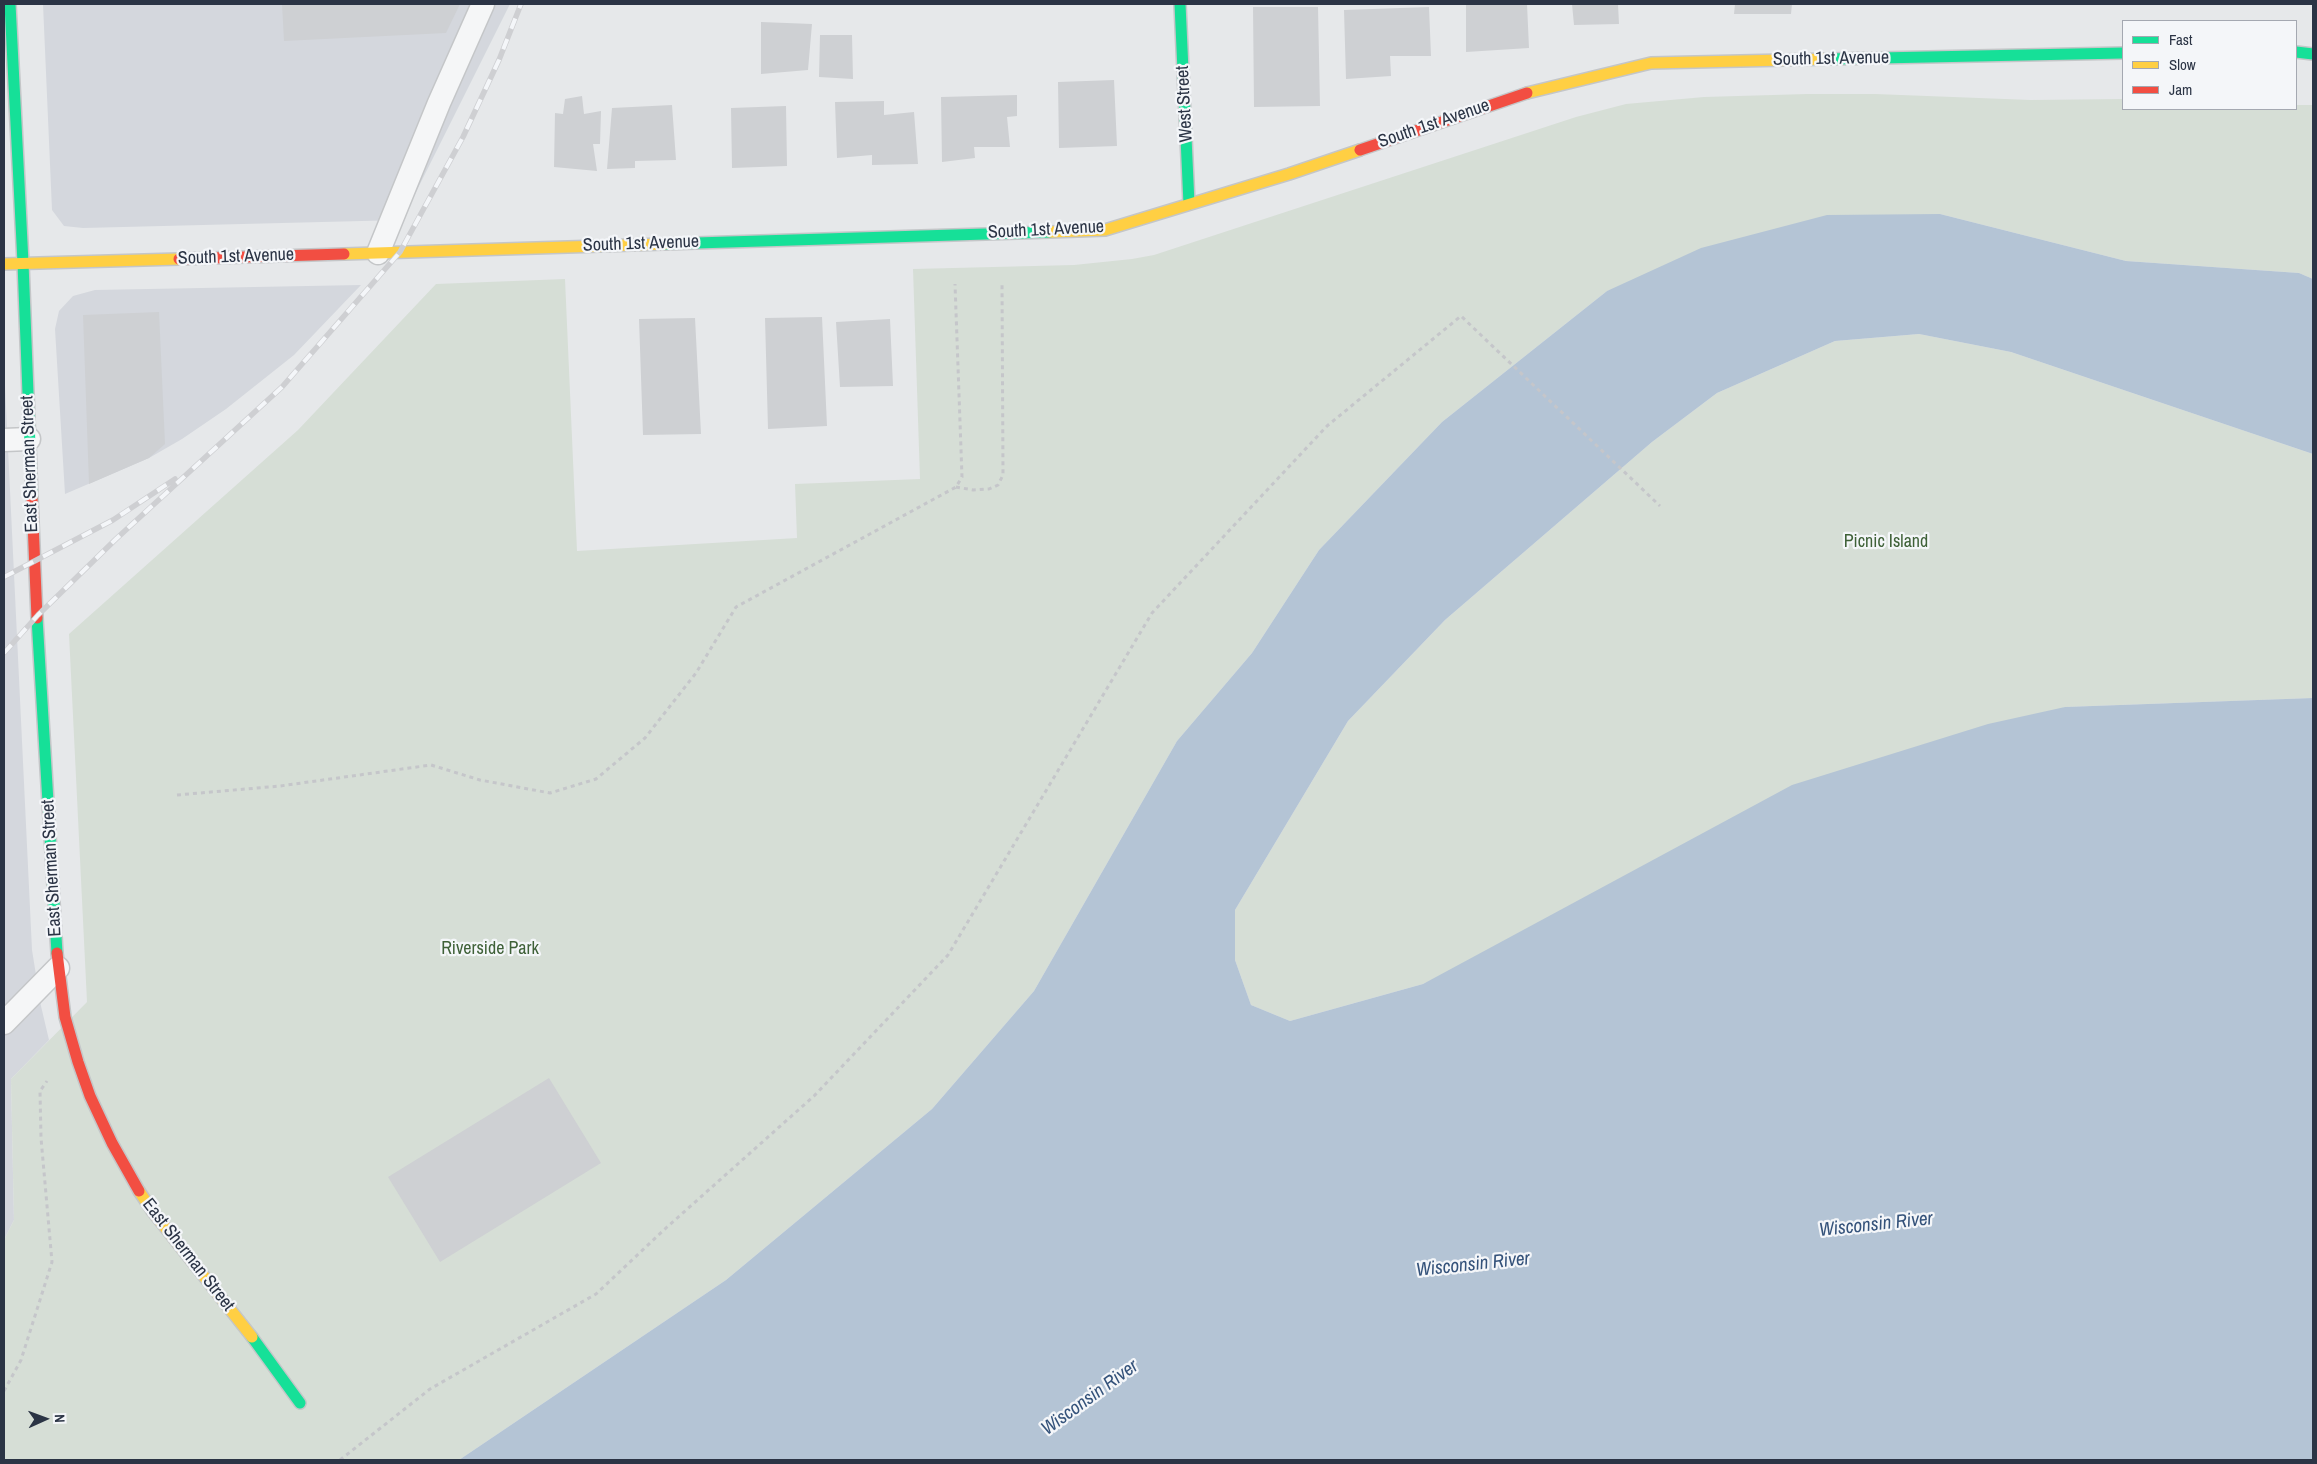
<!DOCTYPE html>
<html>
<head>
<meta charset="utf-8">
<style>
  body { margin:0 }
  #map { position:relative; width:2317px; height:1464px; overflow:hidden; background:#e6e8ea; font-family:"Archivo Narrow",sans-serif }
  canvas { display:block }
  .frame { position:absolute; inset:0; border:5px solid #2b3445; pointer-events:none }
  .legend { position:absolute; left:2122px; top:20px; width:175px; height:90px; box-sizing:border-box; background:#f4f6f9; border:1px solid #a4a8b1; margin:0; padding:6px 9px; list-style:none; font-size:15px; color:#2b3445 }
  .legend li { display:flex; align-items:center; gap:10px; height:25px }
  .legend b { width:25px; border:1px solid #a4a8b1 }
  .north { position:absolute; left:20px; top:1394px; width:50px; height:50px; -webkit-text-stroke:4px #f4f6f9; paint-order:stroke; rotate:88deg; font-size:14px; font-weight:700; line-height:20px; text-align:center; color:#2b3445 }
  .north::after { content:''; display:block; margin:auto; width:18px; height:22px; background:#2b3445; clip-path:polygon(50% 0,100% 100%,50% 72%,0 100%) }
</style>
</head>
<body>
<div id="map">
<canvas width="2317" height="1464"></canvas>
<div class="frame"></div>
<ul class="legend">
<li><b style="height:6px;background:#16e098"></b>Fast</li>
<li><b style="height:6px;background:#ffcf43"></b>Slow</li>
<li><b style="height:6px;background:#f24e42"></b>Jam</li>
</ul>
<div class="north">N</div>
</div>
<script>
const c = document.querySelector('canvas').getContext('2d');
c.lineJoin = 'round';
function paint(path, color) { c.fillStyle = color; c.fill(path, 'evenodd'); }
const toPath = rows => new Path2D(rows.map(r => 'M' + r).join(''));
function stroke(path, color, width, dash) { c.strokeStyle = color; c.lineWidth = width; c.lineCap = dash ? 'butt' : 'round'; c.setLineDash(dash || []); c.stroke(path); }
function drawText(font, color, halo, rows, align = 'center') {
  c.font = font + ' "Archivo Narrow",sans-serif'; c.lineWidth = 4.5; c.setLineDash([]); c.textBaseline = 'middle'; c.strokeStyle = halo; c.fillStyle = color; for (const [text, x, y, turn = 0] of rows) {
    c.save(); c.translate(x, y); c.rotate((+turn || 0) * Math.PI / 180); c.textAlign = isNaN(turn) ? turn : align; if (halo) c.strokeText(text, 0, 0); c.fillText(text, 0, 0); c.restore();
  }
}
paint(toPath([
  [43,4,510,4,402,220,83,228,64,226,52,210],
  [361,285,294,355,226,409,182,439,149,458,65,494,55,329,59,311,73,296,95,290],
  [4,365,32,950,41,1006,49,1040,11,1079,14,1220,4,1240]
]), '#d4d7dd');
paint(toPath([
  [1807,94,1875,94,2031,100,2123,99,2123,109,2296,109,2297,97,2297,105,2313,105,2313,279,2299,273,2126,261,1940,214,1607,291,1442,422,1319,550,1252,653,1177,741,1034,991,932,1109,726,1280,459,1460,4,1460,4,1240,14,1220,11,1079,87,1002,69,634,298,430,436,284,565,279,577,551,797,538,795,484,920,479,913,269,1074,265,1132,259,1154,255,1576,117,1626,104,1704,97],
  [1919,334,2011,352,2313,454,2313,698,2065,707,1423,984,1290,1021,1251,1005,1235,960,1235,910,1348,721,1445,620,1652,442,1717,393,1835,341]
]), '#d6ded6');
paint(toPath([
  [1940,214,2126,261,2299,273,2313,279,2313,454,2011,352,1919,334,1835,341,1717,393,1652,442,1445,620,1348,721,1235,910,1235,960,1251,1005,1290,1021,1423,984,1792,785,1988,724,2065,707,2313,698,2313,1460,459,1460,726,1280,932,1109,1034,991,1177,741,1252,653,1319,550,1442,422,1607,291,1701,248,1827,215]
]), '#b4c4d5');
paint(toPath([
  [282,4,460,4,446,33,284,41],
  [1466,4,1527,4,1529,48,1466,52],
  [1572,4,1618,4,1619,24,1574,25],
  [1735,4,1792,4,1791,14,1734,14],
  [1253,7,1318,7,1320,106,1254,107],
  [1429,7,1431,56,1390,56,1391,76,1346,79,1344,10],
  [761,22,812,24,808,70,761,74],
  [820,35,852,35,853,79,819,77],
  [1114,80,1117,146,1059,148,1058,82],
  [1017,95,1017,116,1007,117,1010,147,974,147,975,158,942,162,941,97],
  [582,96,584,114,601,111,600,144,593,144,597,171,554,167,555,113,563,114,565,99],
  [884,101,884,115,914,112,918,164,872,165,872,155,837,158,835,102],
  [672,105,676,160,635,161,635,168,607,169,612,108],
  [786,106,787,166,732,168,731,108],
  [159,312,165,444,149,458,89,484,83,315],
  [822,317,827,426,768,429,765,318],
  [695,318,701,434,643,435,639,319],
  [890,319,893,386,840,387,836,322],
  [549,1078,601,1163,440,1262,388,1177]
]), '#ced0d3');
const lane = toPath([
  [378,253,439,103,483,4],
  [4,440,29,439],
  [4,1023,58,968]
]);
const fast = toPath([
  [10,4,23,263,32,498],
  [1180,4,1189,204],
  [2296,52,2313,54],
  [1830,59,2123,53],
  [664,244,1050,232],
  [37,618,57,953],
  [252,1337,300,1403]
]);
const slow = toPath([
  [1527,93,1651,63,1830,59],
  [1050,232,1105,230,1289,174,1360,150],
  [344,254,664,244],
  [4,264,179,259],
  [139,1191,153,1212,252,1337]
]);
const jam = toPath([
  [1360,150,1527,93],
  [179,259,344,254],
  [32,498,37,618],
  [57,953,65,1017,78,1062,90,1096,112,1143,139,1191]
]);
stroke(lane, '#c4c6c8', 25);
stroke(fast, '#c4c6c8', 14);
stroke(slow, '#c4c6c8', 14);
stroke(jam, '#c4c6c8', 14);
stroke(toPath([
  [956,487,973,490,989,489,998,485,1003,475,1002,282],
  [177,795,280,786,431,765,480,780,550,793,596,779,645,738,696,673,736,607,956,487,962,477,955,284],
  [4,1391,21,1360,52,1262,41,1138,40,1091,47,1081],
  [340,1460,430,1389,596,1294,666,1228,814,1096,948,955,1152,613,1327,426,1461,316,1660,506]
]), '#c5c6ca', 3, [4, 4]);
stroke(lane, '#f5f6f7', 22);
stroke(fast, '#16e098', 11);
stroke(slow, '#ffcf43', 11);
stroke(jam, '#f24e42', 11);
const rail = toPath([
  [4,577,113,520,175,479],
  [4,653,38,615,116,539,282,387,400,252,463,137,499,60,521,4]
]);
stroke(rail, '#cecfd2', 5.5);
stroke(rail, '#f4f6f9', 4, [11]);
drawText('18px', '#2b3445', '#f4f6f9', [
  ["South 1st Avenue",1831,59,-1],
  ["West Street",1185,104,-93],
  ["South 1st Avenue",1434,124,-19],
  ["South 1st Avenue",1046,230,-3],
  ["South 1st Avenue",641,244,-2],
  ["South 1st Avenue",236,257,-2],
  ["East Sherman Street",30,464,-92],
  ["East Sherman Street",52,868,-93],
  ["East Sherman Street",188,1255,52]
]);
drawText('18px', '#3f6138', '#f4f6f9', [
  ["Picnic Island",1886,542],
  ["Riverside Park",490,949]
]);
drawText('italic 19px', '#34527a', '#f4f6f9', [
  ["Wisconsin River",1876,1225,-6],
  ["Wisconsin River",1473,1265,-6],
  ["Wisconsin River",1090,1398,-36]
]);
</script>
</body>
</html>
